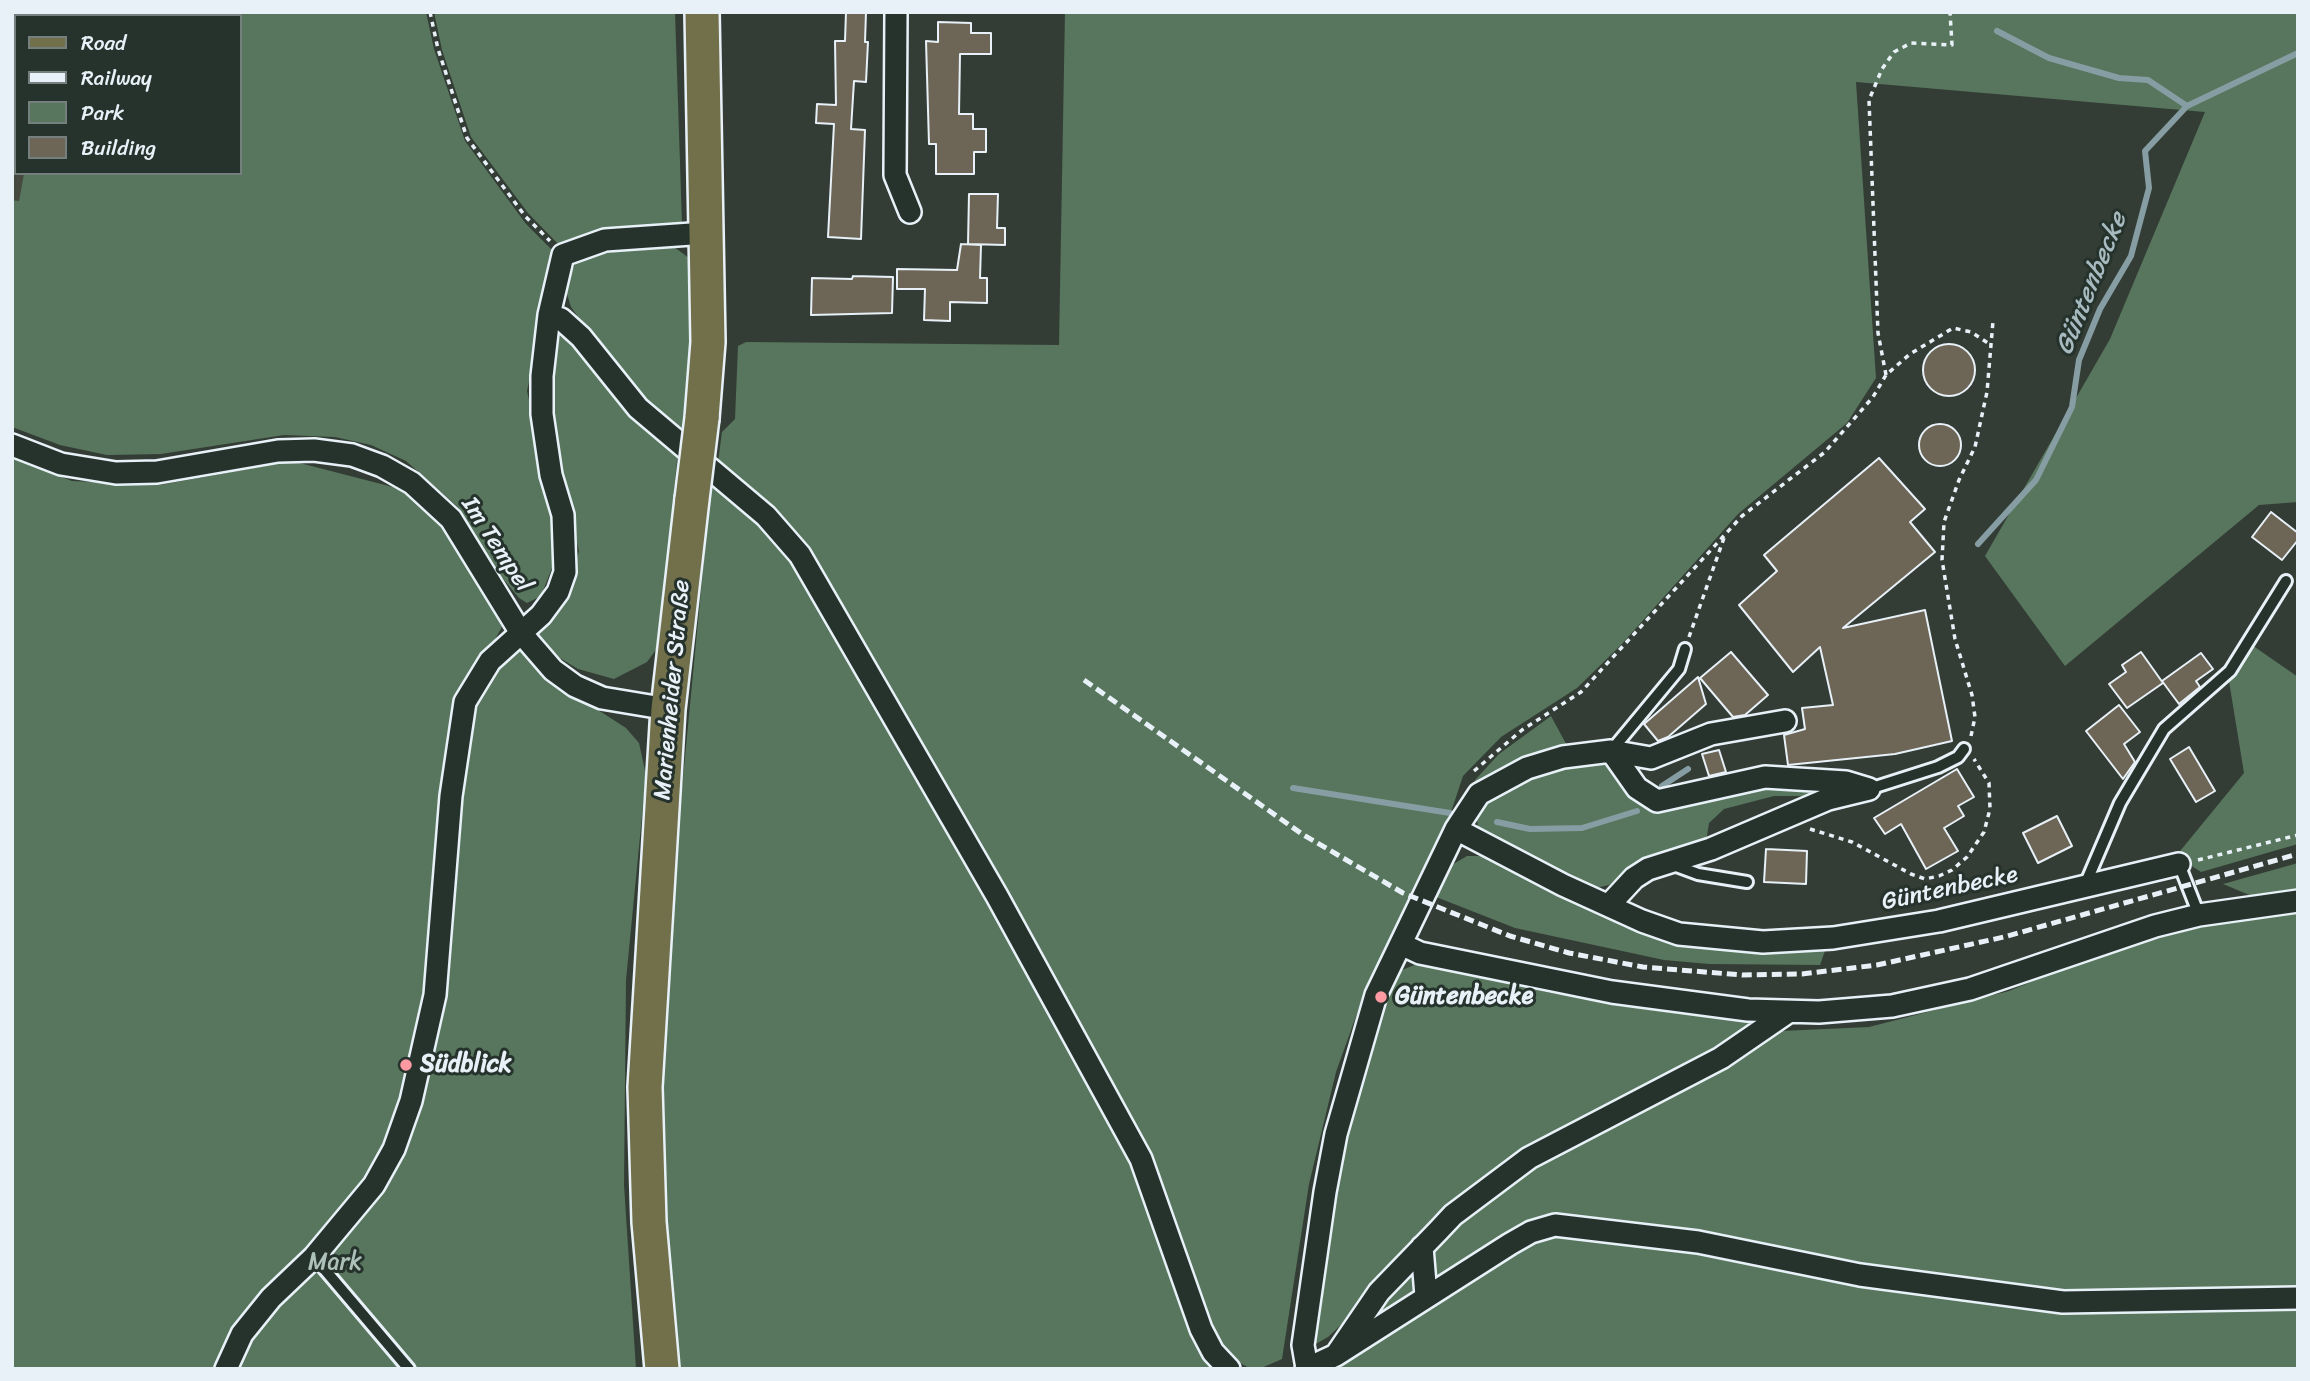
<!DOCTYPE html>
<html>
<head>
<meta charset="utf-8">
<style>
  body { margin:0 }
  #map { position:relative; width:2310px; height:1381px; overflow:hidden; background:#343d35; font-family:Sriracha,sans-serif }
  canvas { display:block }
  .frame { position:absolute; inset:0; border:14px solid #e8f1f8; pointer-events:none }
  .legend { position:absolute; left:14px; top:14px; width:228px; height:161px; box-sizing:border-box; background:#26332d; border:2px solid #747f7e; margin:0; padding:9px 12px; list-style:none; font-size:21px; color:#e8f1f8 }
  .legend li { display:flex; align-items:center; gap:14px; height:35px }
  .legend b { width:35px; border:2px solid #747f7e }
</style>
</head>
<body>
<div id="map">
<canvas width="2310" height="1381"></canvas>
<div class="frame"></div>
<ul class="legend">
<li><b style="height:9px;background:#71704a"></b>Road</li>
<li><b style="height:9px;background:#e8f1f8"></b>Railway</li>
<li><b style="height:19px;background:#57765d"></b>Park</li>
<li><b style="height:19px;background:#6d6656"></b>Building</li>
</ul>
</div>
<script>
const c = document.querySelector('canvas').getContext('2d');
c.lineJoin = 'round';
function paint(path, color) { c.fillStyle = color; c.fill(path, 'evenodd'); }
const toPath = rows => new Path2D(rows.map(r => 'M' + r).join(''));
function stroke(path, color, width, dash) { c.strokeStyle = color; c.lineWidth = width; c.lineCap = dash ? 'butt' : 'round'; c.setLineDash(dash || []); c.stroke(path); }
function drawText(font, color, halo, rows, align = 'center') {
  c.font = font + ' Sriracha,sans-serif'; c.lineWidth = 6; c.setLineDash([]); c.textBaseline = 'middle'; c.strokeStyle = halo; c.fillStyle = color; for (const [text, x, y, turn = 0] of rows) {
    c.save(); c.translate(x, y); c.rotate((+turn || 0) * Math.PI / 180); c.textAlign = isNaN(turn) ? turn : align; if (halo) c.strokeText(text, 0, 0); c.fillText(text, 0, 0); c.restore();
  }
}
paint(toPath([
  [12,158,16,159,16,173,24,173,19,201,12,200]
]), '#45493f');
paint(toPath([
  [12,12,426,12,434,49,465,141,526,224,557,255,527,391,547,479,555,560,541,596,527,603,519,598,500,575,458,507,406,461,371,445,335,437,284,435,161,454,107,455,60,445,12,427,12,200,19,201,24,173,240,173,240,16,16,16,16,159,12,158],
  [434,12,675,12,682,224,648,228,563,249,528,213,471,137,442,50],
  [1065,12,2298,12,2298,502,2259,505,2065,666,1985,556,2110,339,2205,112,1856,82,1876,378,1847,423,1738,514,1620,646,1577,688,1501,737,1463,776,1445,830,1364,994,1336,1072,1309,1184,1282,1359,1259,1369,1251,1369,1222,1353,1146,1160,807,554,718,462,722,432,735,419,738,346,746,342,1059,345],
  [670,244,689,258,694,267,697,345,687,424,679,434,654,412,588,331,571,307,565,288,576,262,592,250],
  [557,336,567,337,678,451,658,647,647,662,614,679,578,669,560,658,537,634,569,589,579,551,561,473,550,388],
  [12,458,72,481,160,485,292,461,420,494,483,592,502,627,461,699,447,795,429,992,406,1095,398,1113,405,1122,415,1104,439,997,456,795,470,702,493,663,519,650,547,677,626,728,639,743,646,775,626,980,624,1185,636,1369,12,1369],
  [712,476,794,558,1135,1160,1221,1369,676,1369,665,1300,662,1148,668,934],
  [2249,643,2298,677,2298,844,2201,872,2176,856,2244,773,2228,675],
  [1551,716,1570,751,1472,790,1475,780,1499,754],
  [1600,759,1608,760,1641,800,1752,785,1832,786,1817,796,1774,796,1724,809,1709,823,1706,842,1634,864,1609,885,1600,887,1589,888,1577,883,1478,828,1476,811,1489,794,1531,774],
  [1467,856,1481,856,1499,861,1624,927,1667,942,1698,947,1826,948,1820,965,1709,964,1664,960,1515,928,1431,895,1450,866],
  [2298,863,2298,893,2259,899,2223,884],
  [2298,910,2298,1291,2063,1297,1554,1221,1358,1329,1457,1220,1531,1162,1756,1040,1781,1031,1869,1027,2009,991,2101,953,2198,928],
  [1422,962,1551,993,1758,1024,1718,1055,1526,1154,1328,1337,1307,1349,1333,1187,1360,1073,1388,986,1402,970],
  [1555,1229,1974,1297,2298,1304,2298,1369,1333,1369,1388,1336,1471,1276]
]), '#57765d');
stroke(toPath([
  [1997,31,2049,58,2119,78,2148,80,2187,106],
  [1978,544,2036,480,2072,407,2079,360,2100,309,2131,256,2149,188,2145,151,2187,106,2298,53],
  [1662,786,1688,769],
  [1293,788,1450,813],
  [1497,822,1530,829,1582,828,1637,811]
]), '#869ea3', 6);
const building = toPath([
  [846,12,866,12,865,42,868,42,866,82,854,81,851,129,865,130,861,239,828,237,834,124,816,123,817,104,836,105,835,41,845,41,846,12],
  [938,22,971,23,971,33,991,33,991,54,960,54,959,114,973,114,973,129,986,129,986,152,974,152,974,174,936,174,936,144,929,144,926,41,938,42,938,22],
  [969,194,998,194,997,228,1005,228,1005,245,968,244,969,194],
  [961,244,981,245,980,278,987,278,987,303,950,302,950,321,924,320,925,289,897,289,897,269,957,270,961,244],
  [853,276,893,277,892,313,811,315,812,278,852,279,853,276],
  '1923 370a26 26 0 1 1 52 0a26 26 0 1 1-52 0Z',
  '1919 445a21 21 0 1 1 42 0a21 21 0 1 1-42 0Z',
  [1879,458,1925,509,1910,522,1935,552,1843,628,1925,610,1952,741,1895,754,1788,765,1784,735,1805,729,1802,708,1833,705,1820,647,1793,672,1739,605,1777,571,1764,555,1879,458],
  [2271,512,2298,533,2298,540,2282,560,2252,537,2271,512],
  [1731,652,1768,695,1745,715,1733,717,1700,678,1731,652],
  [2141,652,2163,683,2127,708,2109,684,2126,672,2122,665,2141,652],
  [2201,653,2213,669,2196,681,2200,687,2179,704,2162,681,2201,653],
  [1698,677,1706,704,1668,737,1658,741,1644,724,1698,677],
  [2119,705,2140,732,2124,744,2135,762,2123,779,2086,731,2119,705],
  [2189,747,2215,791,2196,802,2170,759,2189,747],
  [1719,750,1726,772,1709,776,1702,754,1719,750],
  [1957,769,1974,797,1958,806,1964,816,1944,828,1958,851,1926,869,1901,824,1885,834,1874,818,1957,769],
  [2057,816,2072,846,2038,863,2023,833,2057,816],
  [1766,849,1807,851,1806,884,1764,882,1766,849]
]);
paint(building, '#6d6656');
stroke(building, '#e8f1f8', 2);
const lane = toPath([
  [1611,751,1679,669,1685,649],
  [1869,789,1938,767,1958,757,1964,749],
  [1671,864,1698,874,1747,882],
  [2179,864,2199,915],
  [2085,885,2120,803,2164,729,2230,671,2286,581],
  [314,1257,409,1369]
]);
const street = toPath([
  [896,12,895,175,910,212],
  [549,315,561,319,581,337,638,408,766,516,800,555,997,896,1141,1159,1201,1329,1213,1352,1229,1369],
  [12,445,61,464,116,473,157,472,278,451,314,450,352,455,382,466,412,483,451,519,521,633,553,670,575,686,602,698,668,709],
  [1456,829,1563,885,1642,921,1679,934,1763,942,1833,938,1939,921,2179,864],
  [1609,905,1634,878,1648,869,1711,849,1828,799,1869,789,1846,782,1765,777,1657,801,1637,788,1611,751],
  [1401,944,1420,953,1612,992,1748,1010,1819,1012,1892,1006,1970,989,2155,926,2199,915,2298,901],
  [1422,1247,1426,1296],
  [1336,1355,1510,1244,1531,1232,1555,1225,1698,1242,1860,1275,2063,1302,2298,1298],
  [1307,1368,1303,1345,1325,1192,1336,1134,1376,995,1456,829,1479,794,1527,768,1563,757,1611,751,1651,758,1711,734,1785,721],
  [226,1369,242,1334,271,1298,314,1257,374,1185,394,1149,411,1101,435,995,451,796,465,702,490,661,541,615,558,592,565,572,563,515,551,475,542,414,542,376,549,315,563,255,605,240,706,233],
  [1306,1369,1336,1355,1379,1292,1438,1231,1453,1215,1529,1158,1721,1058,1788,1012]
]);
const primary = toPath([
  [702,12,708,342,702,418],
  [662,1369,649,1222,645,1087,668,709,692,499]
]);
stroke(lane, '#e8f1f8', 16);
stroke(street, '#e8f1f8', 26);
stroke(primary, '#e8f1f8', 38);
stroke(toPath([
  [430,12,438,49,467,138,525,216,550,241],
  [1886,375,1878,333,1869,100,1882,69,1894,52,1911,43,1952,45,1950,12],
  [1689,637,1724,538],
  [1971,736,1975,717,1972,695,1955,639,1942,560,1944,522,1959,480,1975,447,1987,392,1993,321],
  [1474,771,1522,730,1581,692,1742,516,1825,452,1873,397,1886,375,1910,354,1953,328,1971,332,1991,345],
  [1810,829,1852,842,1911,874,1925,879,1939,876,1952,870,1967,857,1984,832,1990,809,1989,783,1974,759],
  [2198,860,2298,835]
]), '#e8f1f8', 3.5, [5, 5]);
stroke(lane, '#26332d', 10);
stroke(street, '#26332d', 21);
stroke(primary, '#71704a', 33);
stroke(toPath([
  [1084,680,1302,834,1403,893,1510,936,1569,953,1643,967,1742,975,1802,974,1877,965,2004,937,2298,854]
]), '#e8f1f8', 5, [10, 5]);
const primaryBridge = toPath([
  [692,499,702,418]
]);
stroke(primaryBridge, '#e8f1f8', 38, []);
stroke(primaryBridge, '#71704a', 33);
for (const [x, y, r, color] of [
  [1381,997,7,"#ff9aa2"],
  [406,1065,7,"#ff9aa2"]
]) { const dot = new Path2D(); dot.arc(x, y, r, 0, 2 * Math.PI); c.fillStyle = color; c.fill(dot); stroke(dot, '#26332d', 2.5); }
drawText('24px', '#e8f1f8', '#26332d', [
  ["Im Tempel",496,545,57],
  ["Marienheider Straße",673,690,-85],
  ["Güntenbecke",1950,889,-12]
]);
drawText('bold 24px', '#e8f1f8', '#26332d', [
  ["Güntenbecke",1395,997],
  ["Südblick",420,1065]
], 'left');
drawText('24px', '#aec0ba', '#26332d', [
  ["Mark",335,1263]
]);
drawText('italic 26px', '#a6babf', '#26332d', [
  ["Güntenbecke",2092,284,-68]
]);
</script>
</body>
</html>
